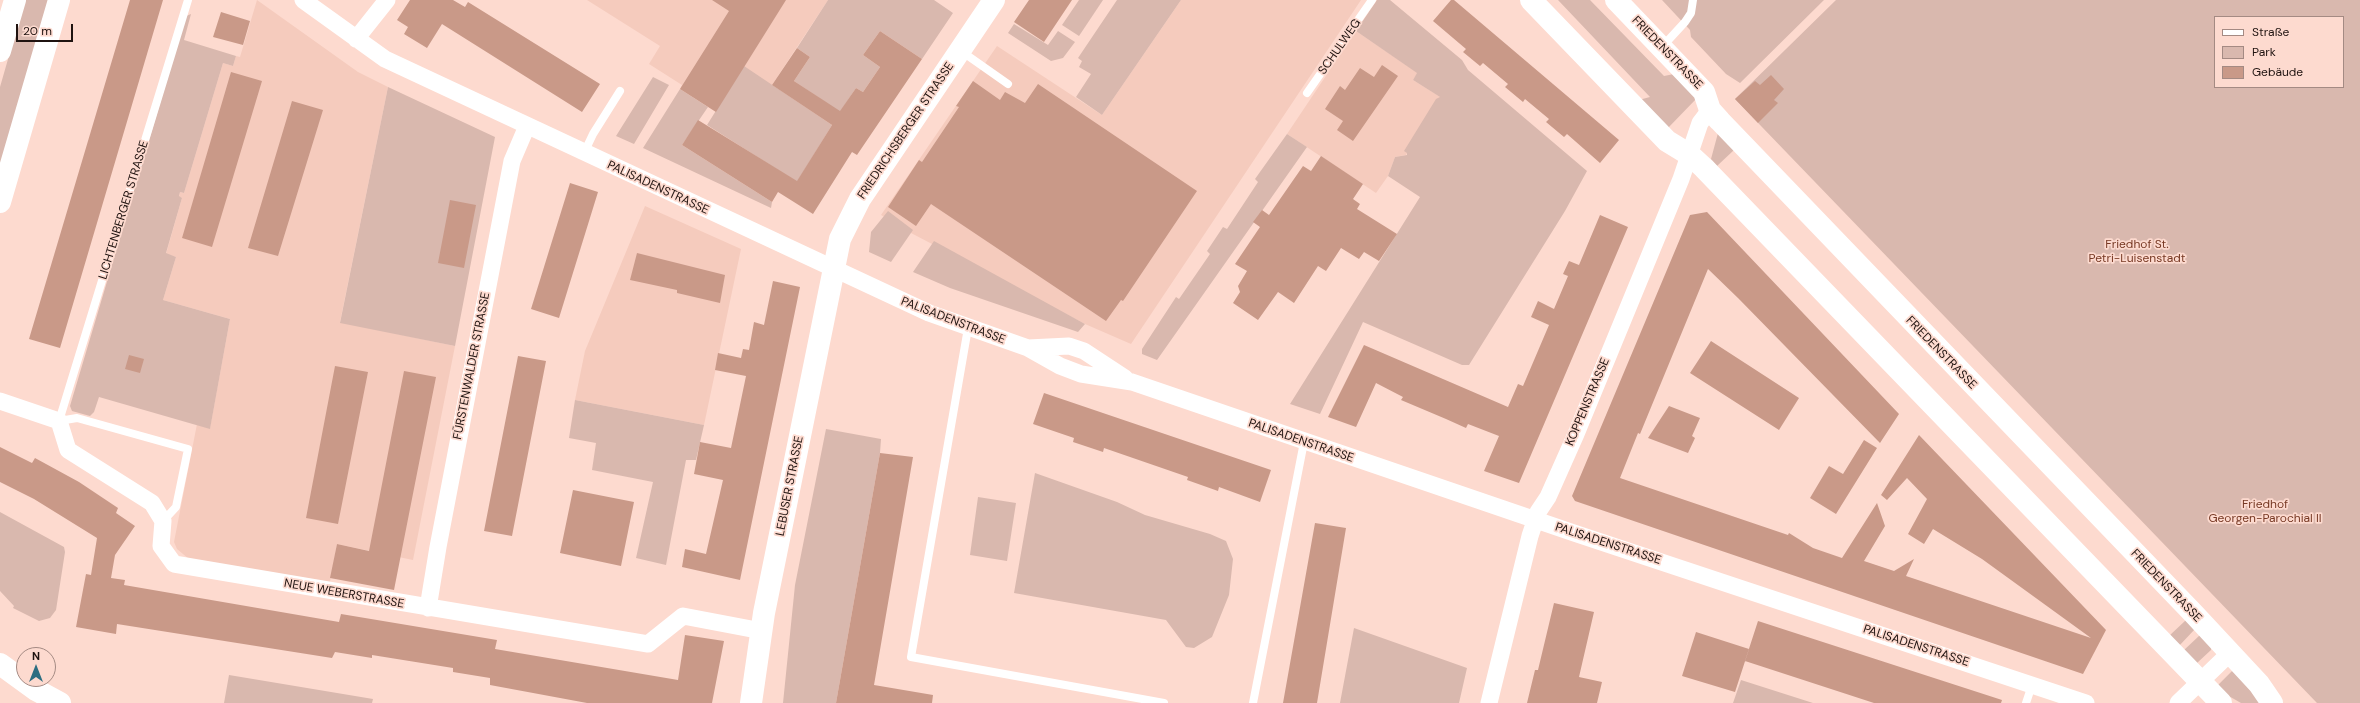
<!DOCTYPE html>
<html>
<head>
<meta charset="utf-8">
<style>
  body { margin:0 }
  #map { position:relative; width:2360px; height:703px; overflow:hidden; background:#fddacf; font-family:"DM Sans",sans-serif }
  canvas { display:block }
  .legend { position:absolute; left:2214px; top:16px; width:130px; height:72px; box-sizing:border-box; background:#fddacf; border:1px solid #a48a83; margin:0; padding:5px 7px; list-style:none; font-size:12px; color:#1f1310 }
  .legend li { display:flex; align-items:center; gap:8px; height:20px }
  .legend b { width:20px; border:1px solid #a48a83 }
  .north { position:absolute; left:16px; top:647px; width:40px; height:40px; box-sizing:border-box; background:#fddacf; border:1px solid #a48a83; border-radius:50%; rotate:0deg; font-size:11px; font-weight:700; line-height:16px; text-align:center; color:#1f1310 }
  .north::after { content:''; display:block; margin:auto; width:14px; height:18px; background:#2d6e81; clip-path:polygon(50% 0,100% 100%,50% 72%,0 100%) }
  .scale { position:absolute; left:16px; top:24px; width:57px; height:18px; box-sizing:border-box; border:2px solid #1f1310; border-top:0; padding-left:5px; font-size:12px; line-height:14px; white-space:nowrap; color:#1f1310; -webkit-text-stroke:3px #fddacf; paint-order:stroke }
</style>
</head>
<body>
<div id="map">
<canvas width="2360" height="703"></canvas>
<ul class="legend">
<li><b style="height:5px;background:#fff"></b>Straße</li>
<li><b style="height:11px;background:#d9b8ae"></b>Park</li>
<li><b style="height:11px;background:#c99988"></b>Gebäude</li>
</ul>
<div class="north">N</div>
<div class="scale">20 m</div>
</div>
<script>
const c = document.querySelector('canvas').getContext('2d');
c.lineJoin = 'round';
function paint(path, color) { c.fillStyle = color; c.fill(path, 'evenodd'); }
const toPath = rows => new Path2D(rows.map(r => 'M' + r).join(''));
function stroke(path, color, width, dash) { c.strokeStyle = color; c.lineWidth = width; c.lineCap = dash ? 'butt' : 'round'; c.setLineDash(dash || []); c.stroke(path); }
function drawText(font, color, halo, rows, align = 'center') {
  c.font = font + ' "DM Sans",sans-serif'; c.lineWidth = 3.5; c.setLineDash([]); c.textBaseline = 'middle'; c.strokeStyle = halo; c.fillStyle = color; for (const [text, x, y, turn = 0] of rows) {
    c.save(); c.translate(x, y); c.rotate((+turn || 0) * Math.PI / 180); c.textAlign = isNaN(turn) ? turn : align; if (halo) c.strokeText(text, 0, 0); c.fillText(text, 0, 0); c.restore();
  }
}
paint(toPath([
  [257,0,358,72,388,87,340,322,455,346,413,560,337,544,330,582,189,559,177,549,174,542,197,424,210,428,230,319,163,300,176,257,166,254,182,198,179,197,180,192,184,193,223,63,233,66,236,56,240,57],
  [587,0,828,0,772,85,716,112,680,89,682,85,649,64,660,46],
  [1181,0,1361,0,1131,344,1085,324,911,233,881,215,997,46,1102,115],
  [1356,31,1418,73,1413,80,1442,98,1406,155,1395,157,1388,176,1376,193,1287,134],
  [645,206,741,249,704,425,575,400,585,351]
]), '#f5cbbd');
paint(toPath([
  [25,0,50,0,0,171,0,87],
  [828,0,934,0,953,13,922,59,880,31,863,55,880,67,863,92,856,88,840,112,794,81,810,57,797,48],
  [1079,0,1103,0,1079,36,1062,25],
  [1117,0,1181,0,1102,115,1076,97,1091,74,1079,67,1082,61,1078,58],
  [1377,0,1390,0,1462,60,1468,70,1587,171,1565,211,1469,365,1462,365,1363,322,1320,414,1290,404,1420,197,1388,176,1395,157,1407,155,1407,153,1404,151,1436,99,1440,97,1413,80,1417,73,1356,31],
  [1558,0,1590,0,1664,76,1679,73,1698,97,1667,129,1635,101,1650,97],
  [1662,0,1824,0,1740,83,1726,74,1691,37,1690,30],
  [1836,0,2360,0,2360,703,2317,703,1735,99],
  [2215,17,2343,17,2343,87,2215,87],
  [191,14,184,40,236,56,233,66,223,63,184,193,180,192,179,196,182,198,166,253,176,257,163,300,230,319,210,429,99,397,94,412,90,416,72,411,70,406,186,16],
  [1014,24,1048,45,1058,31,1075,42,1063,58,1051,61,1008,33],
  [744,66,832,125,797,182,707,125],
  [653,77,669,85,634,144,616,136],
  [388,87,495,137,455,346,340,323],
  [680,89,708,107,682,145,772,202,771,208,643,148],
  [1718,133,1734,150,1717,166,1711,159],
  [1287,134,1307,147,1157,360,1142,354,1142,349,1176,297,1179,299,1210,254,1207,251,1223,227,1227,229,1258,182,1255,179],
  [888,211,913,230,891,262,869,252,871,232],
  [934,241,1085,324,1078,332,950,288,913,272],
  [575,400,704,425,696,460,686,460,666,565,636,558,653,482,592,470,596,443,569,438],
  [826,429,881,439,880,453,836,703,783,703,795,585],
  [1035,473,1117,502,1145,515,1210,534,1226,541,1233,559,1229,595,1212,637,1194,648,1186,647,1166,620,1014,593],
  [978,497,1016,503,1007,561,970,555],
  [0,512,64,547,65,552,56,610,50,618,39,621,13,608,14,606,0,591],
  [2186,620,2195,629,2179,646,2169,636],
  [1354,628,1467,668,1459,703,1340,703],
  [2200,635,2211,645,2211,650,2197,663,2183,651],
  [2233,670,2261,703,2241,703,2227,695,2218,685],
  [229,675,373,699,372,703,224,703],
  [1741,680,1813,703,1733,703]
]), '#d9b8ae');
paint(toPath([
  [130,0,163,0,60,348,29,339],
  [410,0,453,0,465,7,468,2,600,84,582,112,442,24,427,48,404,34,408,27,397,20],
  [712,0,786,0,716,112,680,89,729,11],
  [1029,0,1072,0,1044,42,1014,22],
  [1451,0,1454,0,1619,140,1600,163,1567,134,1564,137,1546,122,1549,119,1525,99,1523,102,1505,87,1508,84,1483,63,1480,66,1463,52,1466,49,1433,21],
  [221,12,250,21,243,45,213,37],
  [880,31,922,59,857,155,852,152,813,214,778,192,772,202,682,145,698,120,797,181,832,125,772,85,797,48,810,57,794,81,840,111,856,88,863,92,880,67,863,55],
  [1382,65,1398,76,1353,141,1337,130,1343,121,1325,109,1340,86,1345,90,1360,68,1374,77],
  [231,72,262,81,212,247,182,238],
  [1771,75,1784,89,1774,100,1778,103,1758,123,1735,99,1755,81,1760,85],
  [973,81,1000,100,1005,92,1025,103,1038,84,1197,191,1123,301,1121,300,1106,321,931,204,916,226,888,207,919,160,922,162,959,107,956,106],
  [292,101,323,110,278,256,248,248],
  [1321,156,1363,184,1353,199,1360,204,1357,209,1397,234,1379,261,1364,252,1359,259,1341,248,1326,271,1318,266,1294,303,1278,292,1258,320,1233,303,1240,292,1238,286,1247,271,1235,264,1260,227,1253,222,1262,210,1269,215,1303,166,1311,171],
  [570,183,598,192,559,318,531,309],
  [450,200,476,205,464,268,438,263],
  [1707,212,1899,414,1880,443,1738,298,1708,269,1640,434,1638,433,1620,478,1788,535,1789,533,1813,548,1842,558,1877,503,1885,526,1864,561,1894,571,1914,559,1906,576,2091,638,1982,559,1933,529,1924,544,1908,534,1927,499,1907,478,1887,500,1881,495,1919,435,2106,630,2083,674,1575,501,1572,496,1690,215],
  [1600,215,1628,227,1519,483,1484,471,1499,436,1468,424,1466,428,1446,419,1401,400,1403,397,1376,383,1356,427,1328,417,1364,345,1508,407,1518,384,1523,386,1549,325,1531,317,1538,301,1554,309,1568,276,1563,274,1569,261,1579,265],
  [637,253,725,275,720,303,677,293,677,290,630,280],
  [773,281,800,287,740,580,682,567,685,549,706,554,723,480,694,474,700,442,731,448,746,376,715,370,718,353,741,358,743,349,749,350,754,322,764,325],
  [1711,341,1799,398,1779,430,1690,373],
  [129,355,144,359,140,373,125,369],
  [518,356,546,361,512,536,484,531],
  [335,366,368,372,338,524,306,518],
  [404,371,436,377,394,590,330,578,337,544,369,551],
  [1044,393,1271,470,1260,502,1219,487,1218,491,1187,480,1188,477,1104,448,1103,452,1073,442,1074,438,1033,424],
  [1669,406,1700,418,1692,436,1695,438,1688,453,1648,438],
  [1864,440,1877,448,1836,514,1810,498,1829,466,1843,474],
  [0,447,32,463,35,458,79,482,118,508,116,513,135,526,115,555,111,578,125,580,124,585,339,622,341,614,497,640,495,649,678,680,685,635,724,641,712,703,587,703,490,685,490,678,453,672,453,668,372,655,372,658,335,652,332,658,117,624,116,634,76,627,86,574,91,575,97,538,34,499,0,482],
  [880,453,913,457,874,685,933,695,932,703,836,703],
  [573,490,634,502,621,566,560,553],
  [1315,523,1346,528,1317,703,1283,703],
  [1554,603,1594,612,1579,677,1602,682,1597,703,1527,703,1535,670,1538,670],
  [1758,621,2002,700,2001,703,1874,703,1745,661],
  [1696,632,1749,649,1735,692,1682,676]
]), '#c99988');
stroke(toPath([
  [1662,47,1685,22,1691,13,1693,0],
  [961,51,1008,84],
  [1307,93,1372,0],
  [584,153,593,134,620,91],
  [968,328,911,657,1164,703],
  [163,521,176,507,188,449,77,418,59,421,188,0],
  [1253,703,1304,442],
  [2026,703,2032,685]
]), '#fff', 8);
stroke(toPath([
  [303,0,385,59,929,313,1028,348,1060,366,1081,374,1132,382,1574,533,2086,703],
  [356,39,387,0],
  [1028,348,1069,346,1084,351,1125,378],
  [0,401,59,421,68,450,152,503,163,521,161,546,174,564,648,644,683,616,762,631],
  [428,608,438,547,512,161,527,126],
  [1489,703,1530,536,1538,512,1548,497,1576,434,1681,179,1700,123,1710,110],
  [2178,703,2230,653]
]), '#fff', 17);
stroke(toPath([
  [1531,0,1667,141,1690,155,1704,168,2221,703],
  [1616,0,1704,92,1710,110,1720,121,2193,613,2259,684,2272,703],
  [0,51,15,0],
  [0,202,59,0],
  [751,703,764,613,840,239,860,199,994,0]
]), '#fff', 22);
stroke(toPath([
  [0,664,36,690,60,703]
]), '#fff', 22);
drawText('12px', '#1f1310', '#fddacf', [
  ["SCHULWEG",1340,47,-55],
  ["FRIEDENSTRASSE",1667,53,46],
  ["FRIEDRICHSBERGER STRASSE",906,131,-56],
  ["PALISADENSTRASSE",658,188,25],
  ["LICHTENBERGER STRASSE",124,210,-73],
  ["PALISADENSTRASSE",953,321,21],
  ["FRIEDENSTRASSE",1941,353,46],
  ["FÜRSTENWALDER STRASSE",472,366,-79],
  ["KOPPENSTRASSE",1588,402,-67],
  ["PALISADENSTRASSE",1301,441,19],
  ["LEBUSER STRASSE",790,486,-79],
  ["PALISADENSTRASSE",1608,544,18],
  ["FRIEDENSTRASSE",2166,586,46],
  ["NEUE WEBERSTRASSE",344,594,10],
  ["PALISADENSTRASSE",1916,646,18]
]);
drawText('12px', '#763823', '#fddacf', [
  ["Friedhof St.",2137,245],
  ["Petri-Luisenstadt",2137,259],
  ["Friedhof",2265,505],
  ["Georgen-Parochial II",2265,519]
]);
</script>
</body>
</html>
